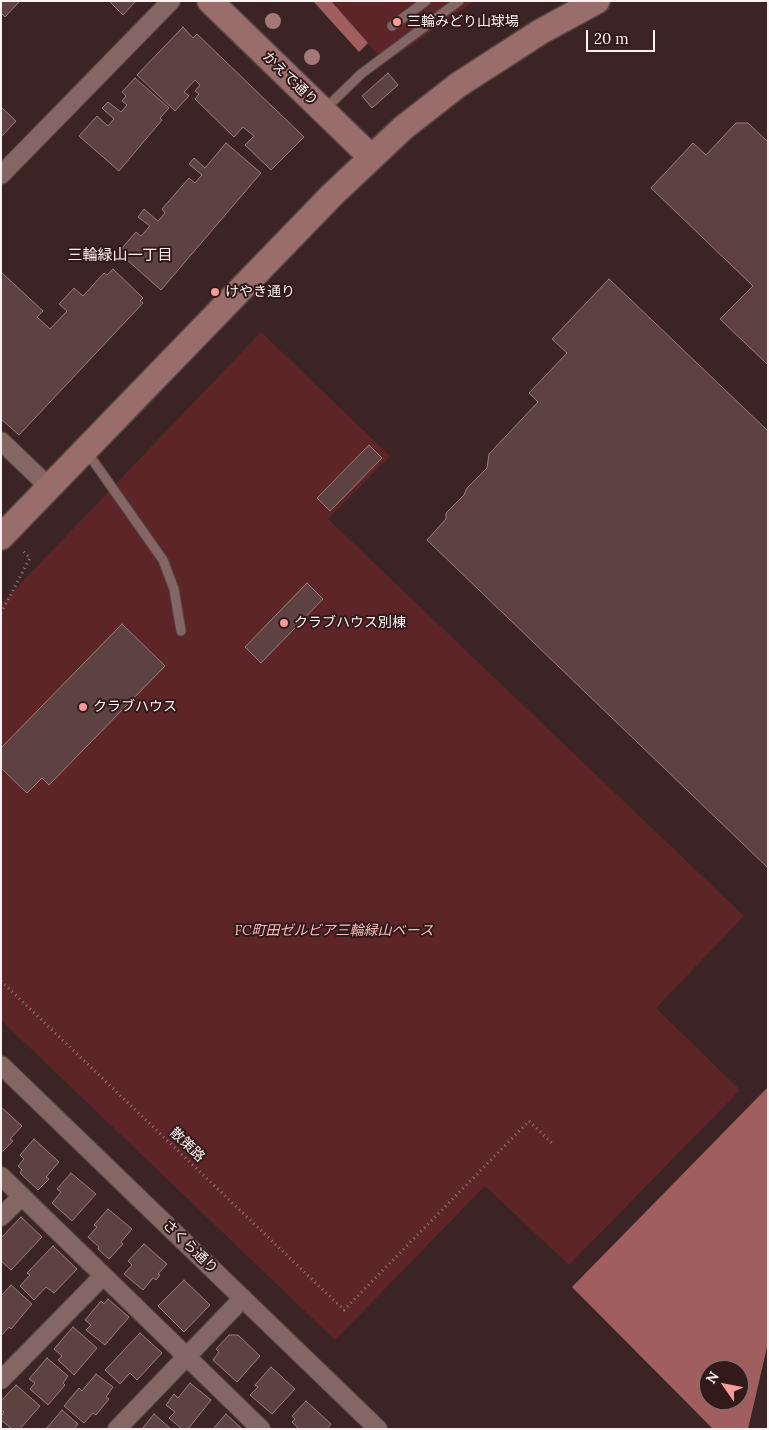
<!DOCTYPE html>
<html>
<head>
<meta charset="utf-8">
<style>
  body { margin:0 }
  #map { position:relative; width:769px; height:1430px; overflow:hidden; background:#3d2424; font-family:Lora,serif }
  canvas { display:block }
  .frame { position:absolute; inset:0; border:2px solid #fdf2f1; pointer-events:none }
  .north { position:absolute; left:699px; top:1360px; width:50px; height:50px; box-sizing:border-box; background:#331a1a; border:1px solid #847070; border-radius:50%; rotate:303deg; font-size:14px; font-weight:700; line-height:20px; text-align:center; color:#fdf2f1 }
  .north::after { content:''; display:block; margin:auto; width:18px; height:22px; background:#f59b9a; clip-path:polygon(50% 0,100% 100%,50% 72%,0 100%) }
  .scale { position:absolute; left:586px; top:30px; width:69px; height:22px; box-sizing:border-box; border:2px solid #fdf2f1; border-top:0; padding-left:6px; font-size:15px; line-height:18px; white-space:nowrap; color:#fdf2f1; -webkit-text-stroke:4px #331a1a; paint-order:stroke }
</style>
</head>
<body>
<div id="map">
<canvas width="769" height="1430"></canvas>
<div class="frame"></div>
<div class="north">N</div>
<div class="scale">20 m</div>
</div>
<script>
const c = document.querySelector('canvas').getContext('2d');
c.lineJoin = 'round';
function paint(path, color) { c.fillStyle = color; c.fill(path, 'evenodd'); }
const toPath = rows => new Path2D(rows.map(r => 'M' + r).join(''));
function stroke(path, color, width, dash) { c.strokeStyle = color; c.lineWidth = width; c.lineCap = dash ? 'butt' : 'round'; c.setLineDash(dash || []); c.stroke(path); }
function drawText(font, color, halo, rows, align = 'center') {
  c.font = font + ' Lora,"Noto Sans JP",serif'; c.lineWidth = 4; c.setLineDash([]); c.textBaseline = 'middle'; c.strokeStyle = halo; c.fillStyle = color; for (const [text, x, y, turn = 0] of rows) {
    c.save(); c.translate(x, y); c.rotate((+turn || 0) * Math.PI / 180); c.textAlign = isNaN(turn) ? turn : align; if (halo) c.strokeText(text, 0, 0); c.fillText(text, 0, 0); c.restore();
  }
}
paint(toPath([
  [331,1,475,1,385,63],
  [261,332,390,456,328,519,744,916,656,1008,740,1090,569,1265,485,1186,335,1340,1,1020,1,604]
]), '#5d2527');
paint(toPath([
  [313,1,331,1,368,43,359,52],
  [768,1087,768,1343,748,1429,713,1429,572,1287],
  [709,1370,739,1370,739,1400,709,1400]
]), '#a05f5e');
const building = toPath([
  [1,1,20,1,5,17,1,13,1,1],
  [109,1,136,1,123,15,109,1],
  [183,27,193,38,197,34,304,137,271,170,245,145,254,136,243,127,234,137,195,99,199,94,195,91,200,85,195,80,184,92,189,96,175,111,137,75,183,27],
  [388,73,398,85,372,108,362,96,388,73],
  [135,78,169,108,160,118,162,120,119,171,79,136,97,116,108,126,114,119,102,108,108,102,121,112,127,105,122,101,126,96,122,92,135,78],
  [1,107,16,121,1,137,1,107],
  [736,123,748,123,768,142,768,365,720,319,753,286,651,188,693,143,706,155,736,123],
  [226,143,261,173,161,290,126,259,130,255,122,248,136,232,141,236,150,226,138,217,144,209,158,221,165,213,162,209,189,178,195,183,202,175,189,164,194,158,205,168,226,143],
  [113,269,143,298,140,301,143,303,19,435,1,419,1,272,43,311,37,317,50,329,67,311,59,304,74,288,83,296,104,273,107,275,113,269],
  [609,279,768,431,768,868,427,540,446,519,446,513,464,495,467,488,487,468,489,454,538,402,529,393,567,353,552,339,609,279],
  [369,445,382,458,330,511,317,498,369,445],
  [307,583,323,599,261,663,245,647,307,583],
  [122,624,165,666,49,785,42,778,27,793,1,768,1,748,122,624],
  [1,1107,22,1126,10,1139,13,1141,1,1153,1,1107],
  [34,1139,59,1162,46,1177,49,1179,38,1190,20,1173,22,1170,18,1166,24,1159,20,1155,34,1139],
  [71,1173,96,1194,72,1221,52,1203,61,1192,57,1189,71,1173],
  [108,1209,132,1229,121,1242,123,1244,109,1259,98,1249,99,1247,88,1237,97,1227,94,1225,108,1209],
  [21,1217,42,1237,11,1270,1,1261,1,1238,21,1217],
  [144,1244,167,1264,158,1274,160,1275,156,1280,153,1278,143,1290,124,1274,132,1265,128,1261,144,1244],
  [53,1246,77,1269,54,1293,46,1287,34,1300,20,1286,30,1275,27,1273,53,1246],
  [184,1280,210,1305,184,1332,158,1306,184,1280],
  [11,1285,32,1304,11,1329,9,1327,1,1336,1,1296,11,1285],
  [108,1299,129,1317,105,1345,86,1330,91,1325,85,1320,101,1301,104,1304,108,1299],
  [73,1327,97,1348,74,1375,58,1360,62,1356,54,1349,73,1327],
  [140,1333,162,1353,137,1380,130,1373,120,1384,105,1370,140,1333],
  [229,1335,238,1335,260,1356,237,1382,213,1360,219,1352,216,1349,229,1335],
  [47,1358,68,1376,63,1383,65,1385,48,1405,30,1389,35,1383,29,1379,47,1358],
  [271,1367,295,1389,272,1414,250,1395,258,1387,255,1385,271,1367],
  [96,1374,113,1387,106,1397,109,1399,96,1415,93,1413,84,1423,64,1406,79,1388,82,1391,96,1374],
  [190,1383,211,1400,188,1429,182,1429,169,1418,175,1412,166,1405,174,1394,178,1398,190,1383],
  [16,1385,40,1406,20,1429,12,1429,1,1420,1,1416,4,1412,1,1410,1,1401,16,1385],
  [306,1401,331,1424,327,1429,299,1429,292,1422,295,1419,292,1416,306,1401],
  [62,1410,78,1424,74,1429,46,1429,62,1410],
  [154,1414,171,1429,142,1429,154,1414],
  [226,1414,242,1429,213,1429,226,1414]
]);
paint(building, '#5e4242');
stroke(building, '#9c7d7b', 1);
const lane = toPath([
  [392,26,426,1],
  [325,109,361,74,459,1],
  [87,452,163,560,174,589,181,631]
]);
const street = toPath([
  [1,175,171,1],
  [1,441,49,487],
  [1,1065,378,1429],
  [1,1176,261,1429],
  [1,1217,22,1196],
  [1,1380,103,1276],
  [117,1429,243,1298]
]);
const secondary = toPath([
  [210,1,371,157],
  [1,537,332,195,403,128,458,85,540,32,597,1]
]);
stroke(lane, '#574444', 11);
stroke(street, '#574444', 20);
stroke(secondary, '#574444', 28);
stroke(toPath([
  [1,613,30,558,21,549],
  [1,981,344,1310,529,1121,553,1144]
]), '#917e7e', 3, [1, 4]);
stroke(lane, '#846765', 9);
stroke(street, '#846765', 18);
stroke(secondary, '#986d6b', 25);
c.fillStyle = '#a47877';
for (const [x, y] of [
  [273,21],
  [312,57]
]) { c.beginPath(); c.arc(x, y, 8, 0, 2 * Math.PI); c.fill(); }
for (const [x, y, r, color] of [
  [397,22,5,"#f59b9a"],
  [215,292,5,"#f59b9a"],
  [284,623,5,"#f59b9a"],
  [83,707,5,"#f59b9a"]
]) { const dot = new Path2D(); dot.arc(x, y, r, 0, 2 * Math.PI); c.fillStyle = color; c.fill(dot); stroke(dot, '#331a1a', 2); }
drawText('14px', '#fdf2f1', '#331a1a', [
  ["三輪みどり山球場",407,22],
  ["けやき通り",225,292],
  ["クラブハウス別棟",294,623],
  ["クラブハウス",93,707]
], 'left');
drawText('14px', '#fdf2f1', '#331a1a', [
  ["かえで通り",290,79,44],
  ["散策路",187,1145,44],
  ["さくら通り",190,1247,44]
]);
drawText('italic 14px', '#f8bdbb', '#331a1a', [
  ["FC町田ゼルビア三輪緑山ベース",334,931]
]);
drawText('15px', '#fdf2f1', '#331a1a', [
  ["三輪緑山一丁目",120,256]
]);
</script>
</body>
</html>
